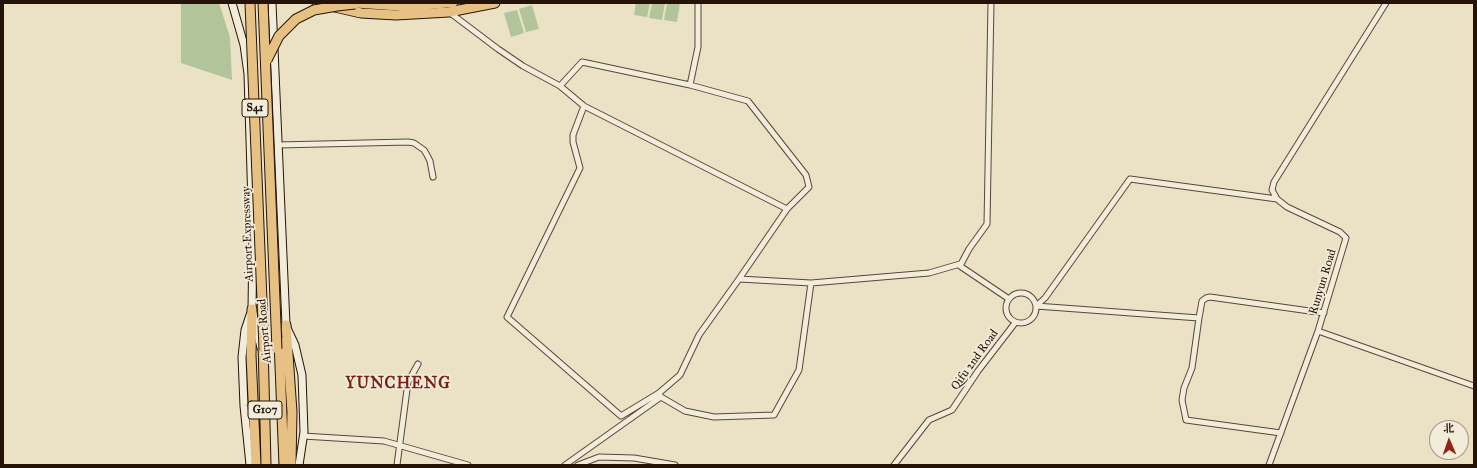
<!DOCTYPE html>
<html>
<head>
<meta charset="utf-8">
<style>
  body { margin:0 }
  #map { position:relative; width:1477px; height:468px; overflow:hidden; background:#ebe2c6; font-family:"IM FELL Great Primer","Noto Serif SC",serif }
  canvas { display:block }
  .frame { position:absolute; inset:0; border:4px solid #251308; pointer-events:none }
  .north { position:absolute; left:1429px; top:420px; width:40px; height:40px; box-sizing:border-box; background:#f2ecda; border:1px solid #a09586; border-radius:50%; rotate:358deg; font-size:11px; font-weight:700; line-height:16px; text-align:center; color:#251308 }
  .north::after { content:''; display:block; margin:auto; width:14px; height:18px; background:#8f2418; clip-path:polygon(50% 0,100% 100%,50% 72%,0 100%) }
</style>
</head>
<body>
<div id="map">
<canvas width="1477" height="468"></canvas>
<div class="frame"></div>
<div class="north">北</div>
</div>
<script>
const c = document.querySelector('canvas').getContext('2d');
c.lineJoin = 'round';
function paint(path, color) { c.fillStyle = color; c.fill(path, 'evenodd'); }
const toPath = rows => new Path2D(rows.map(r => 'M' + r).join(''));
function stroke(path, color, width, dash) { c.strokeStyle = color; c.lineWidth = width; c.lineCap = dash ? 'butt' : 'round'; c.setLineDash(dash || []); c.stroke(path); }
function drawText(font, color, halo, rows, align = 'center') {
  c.font = font + ' "IM FELL Great Primer",serif'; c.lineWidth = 3.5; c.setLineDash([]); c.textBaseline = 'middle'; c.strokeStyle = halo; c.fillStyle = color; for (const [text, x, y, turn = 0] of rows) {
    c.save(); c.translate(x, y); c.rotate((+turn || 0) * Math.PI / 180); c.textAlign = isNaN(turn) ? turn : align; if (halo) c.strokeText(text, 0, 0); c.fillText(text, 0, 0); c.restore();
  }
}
paint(toPath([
  [181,3,219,3,230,37,232,80,181,63],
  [636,3,650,3,647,17,634,15],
  [652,3,665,3,662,20,649,18],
  [667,3,680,3,677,22,664,20],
  [532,5,539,29,526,32,519,9],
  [517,10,524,33,511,37,504,13]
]), '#b1c49a');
const street = toPath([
  [991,3,987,224,969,249,960,266,1009,299],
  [449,12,498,49,523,66,560,86,584,106,787,209],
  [690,85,698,47,698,3],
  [560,86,582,62,690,85,748,101,806,175,809,187,787,209,739,279],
  [584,106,573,135,573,142,580,168,507,317,621,416,659,393,661,397,685,411,714,417,774,415,799,370,811,283],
  [278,145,408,142,414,143,424,150,427,155,430,161,433,177],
  '1006 308a15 15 0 1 1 30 0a15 15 0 1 1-30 0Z',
  [1036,306,1045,298,1130,179,1277,199],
  [1036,306,1199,318,1202,301,1206,298,1210,297,1324,313],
  [1199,318,1192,368,1184,388,1182,400,1186,420,1281,433],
  [1318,331,1474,386],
  [659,393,680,375,699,335,739,279,811,283,929,273,960,264],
  [303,436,384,441,468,465],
  [397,465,408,382,418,364],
  [565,465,661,397],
  [578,465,599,457,634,458,675,465],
  [894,465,929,420,952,410,978,371,1015,323],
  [1269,465,1318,331,1346,238,1340,232,1287,207,1277,199,1272,190,1274,182,1386,3]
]);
const secondary = toPath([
  [232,3,244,45,248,74,253,238,252,309,261,348],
  [272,3,286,325,285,330],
  [287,328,295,345,302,375,304,432,299,465],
  [250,465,244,406,242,357,245,330,250,315]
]);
const primary = toPath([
  [349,3,405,7,453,3]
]);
const highway = toPath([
  [317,3,361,13,396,15,449,12,495,3],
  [252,309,251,355,256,465],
  [286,325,292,412,291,465],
  [279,341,284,465],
  [263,342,266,465]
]);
stroke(street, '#564738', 7);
stroke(secondary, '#251308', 9);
stroke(primary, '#251308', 10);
stroke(highway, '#251308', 11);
stroke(street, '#f2ecda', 5);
stroke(secondary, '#f2ecda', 7);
stroke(primary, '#e6c183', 8);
stroke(highway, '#e6c183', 9);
const highwayBridge = toPath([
  [250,3,264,350],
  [263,3,277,349],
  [267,60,279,36,296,19,314,10,337,6,355,4]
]);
stroke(highwayBridge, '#251308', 11, []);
stroke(highwayBridge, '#e6c183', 9);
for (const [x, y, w] of [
  [255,108,26],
  [265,410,34]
]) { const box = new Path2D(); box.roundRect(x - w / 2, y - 9, w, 18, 3); c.fillStyle = '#f2ecda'; c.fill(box); stroke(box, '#251308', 1); }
drawText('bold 11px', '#251308', null, [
  ["S41",255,108],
  ["G107",265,410]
]);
drawText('12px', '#251308', '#f2ecda', [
  ["Airport Expressway",248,234,-92],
  ["Runyun Road",1323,282,-73],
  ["Airport Road",265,331,-95],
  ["Qifu 2nd Road",975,360,-54]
]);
c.letterSpacing = '1px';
drawText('bold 16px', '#7a1f14', '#f2ecda', [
  ["YUNCHENG",398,384]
]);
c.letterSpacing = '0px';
</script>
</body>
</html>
